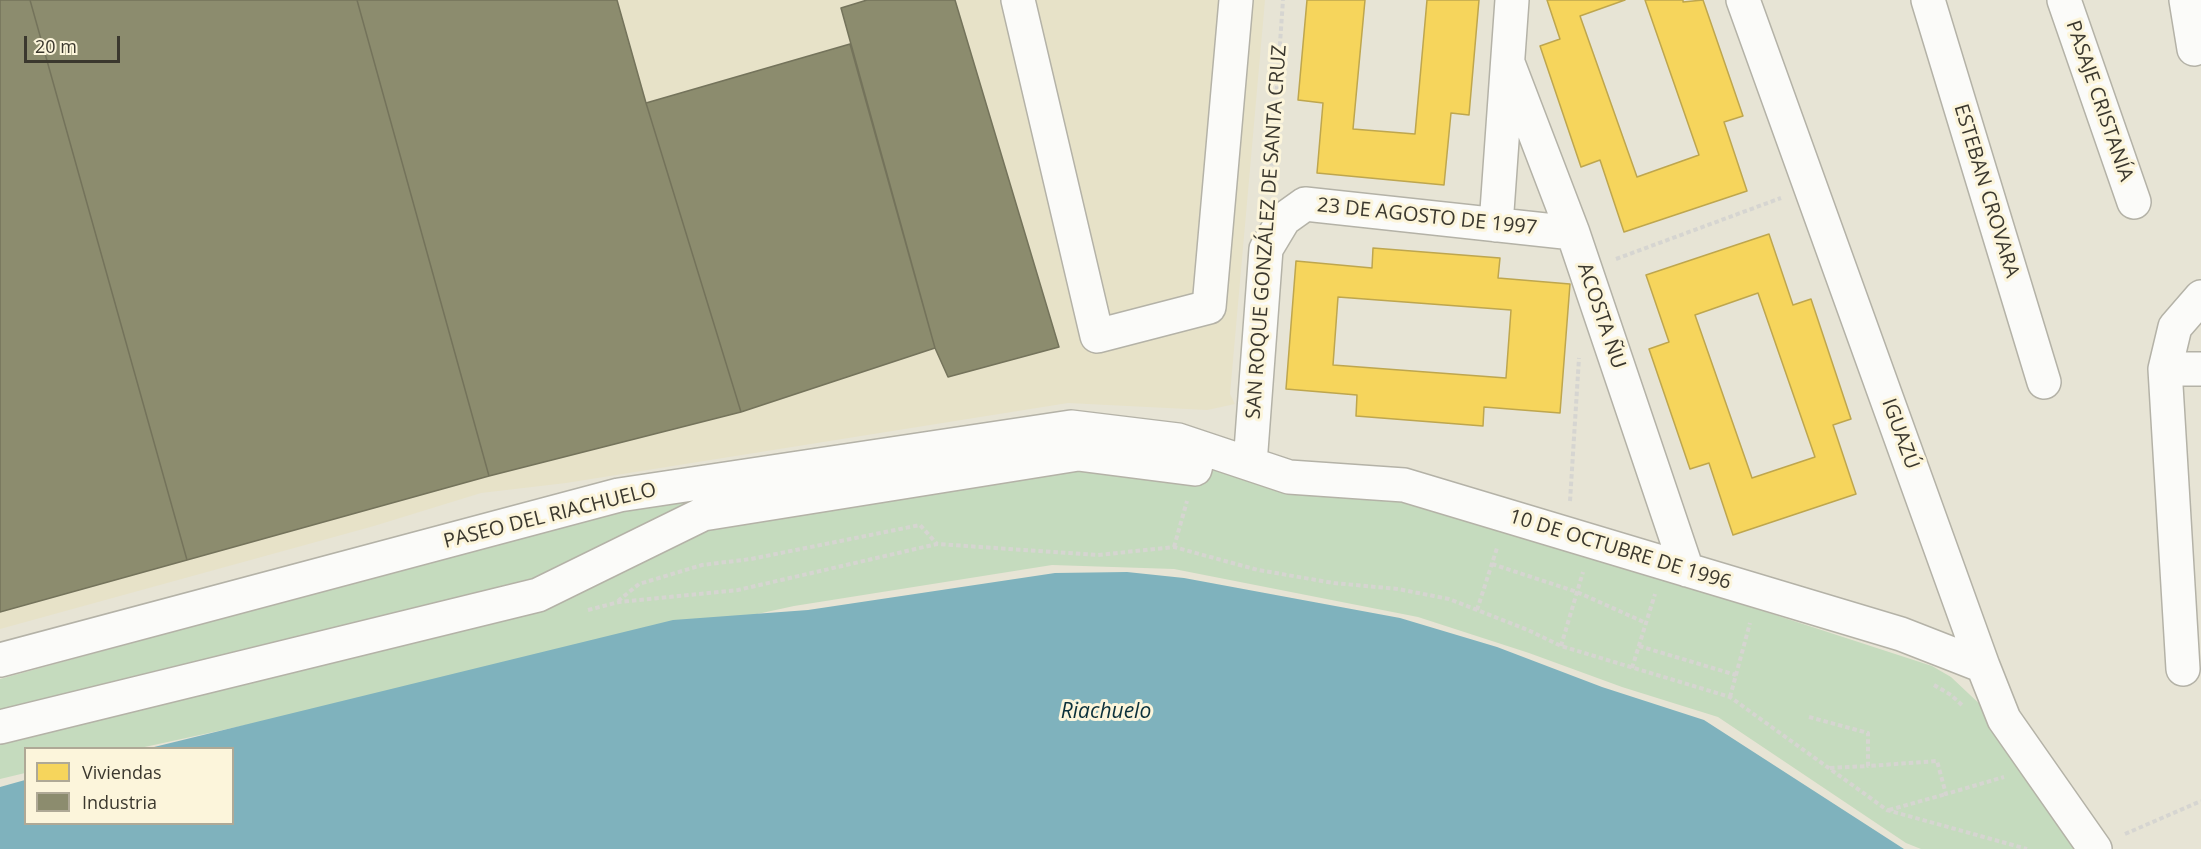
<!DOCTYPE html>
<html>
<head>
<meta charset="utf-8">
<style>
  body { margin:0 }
  #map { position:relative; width:2201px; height:849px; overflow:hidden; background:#e7e4d5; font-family:"Open Sans",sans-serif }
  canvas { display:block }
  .legend { position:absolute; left:24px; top:747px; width:210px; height:78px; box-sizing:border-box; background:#fcf5db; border:2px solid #afa996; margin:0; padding:8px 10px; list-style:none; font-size:18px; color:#3b382e }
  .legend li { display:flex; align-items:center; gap:12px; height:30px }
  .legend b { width:30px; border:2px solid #afa996 }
  .scale { position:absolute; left:24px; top:36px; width:96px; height:27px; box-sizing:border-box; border:3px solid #3b382e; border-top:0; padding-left:8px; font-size:18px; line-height:21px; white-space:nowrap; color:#3b382e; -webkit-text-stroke:4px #fcf5db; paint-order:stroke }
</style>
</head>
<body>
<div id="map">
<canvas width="2201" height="849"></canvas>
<ul class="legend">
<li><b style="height:16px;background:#f6d55c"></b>Viviendas</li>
<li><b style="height:16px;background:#8c8c6e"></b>Industria</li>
</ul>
<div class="scale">20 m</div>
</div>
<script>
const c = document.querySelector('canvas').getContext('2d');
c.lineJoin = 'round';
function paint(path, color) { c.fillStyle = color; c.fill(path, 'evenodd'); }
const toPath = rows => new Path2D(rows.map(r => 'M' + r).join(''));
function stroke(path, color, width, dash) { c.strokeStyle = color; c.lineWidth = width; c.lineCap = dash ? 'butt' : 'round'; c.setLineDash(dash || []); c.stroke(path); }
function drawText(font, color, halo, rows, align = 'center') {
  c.font = font + ' "Open Sans",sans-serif'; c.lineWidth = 6; c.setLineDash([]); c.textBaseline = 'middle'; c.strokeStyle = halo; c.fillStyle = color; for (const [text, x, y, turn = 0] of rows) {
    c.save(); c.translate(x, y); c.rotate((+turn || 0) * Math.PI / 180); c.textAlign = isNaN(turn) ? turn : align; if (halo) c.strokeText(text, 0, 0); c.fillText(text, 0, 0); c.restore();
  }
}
paint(toPath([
  [0,0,1265,0,1230,394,1235,404,1207,410,1068,403,566,483,481,493,374,526,0,629]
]), '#e7e2c8');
paint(toPath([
  [1051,443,1416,498,1932,666,1951,677,1986,710,2089,849,1921,849,1906,843,1718,717,1622,687,1529,653,1418,617,1174,569,1052,565,794,606,140,748,26,748,25,773,0,779,0,679,208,622,411,563,645,502]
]), '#c5dbbe');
paint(toPath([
  [1127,572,1184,578,1400,618,1497,647,1602,687,1704,720,1904,849,0,849,0,787,25,780,26,824,232,824,232,748,150,748,673,620,808,610,1055,573]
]), '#7fb2bd');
const homes = toPath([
  [1307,0,1365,0,1353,129,1415,134,1427,0,1479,0,1469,115,1451,113,1444,185,1317,173,1323,103,1298,100,1307,0],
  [1547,0,1625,0,1580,16,1637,177,1699,155,1645,0,1683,0,1683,2,1703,0,1743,116,1724,122,1747,191,1624,232,1600,160,1581,167,1540,46,1560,39,1547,0],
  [1769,234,1793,305,1811,299,1851,419,1833,425,1856,494,1733,535,1709,463,1690,469,1649,349,1669,342,1646,275,1769,234],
  [1758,293,1815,457,1752,478,1695,315,1758,293],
  [1373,248,1500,258,1498,278,1570,284,1560,413,1484,407,1483,426,1356,416,1357,395,1286,389,1296,261,1372,268,1373,248],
  [1338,297,1511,310,1506,378,1333,365,1338,297]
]);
paint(homes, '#f6d55c');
stroke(homes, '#bea64e', 1.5);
const industry = toPath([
  [0,0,30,0,187,560,0,612,0,0],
  [30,0,357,0,489,476,187,560,30,0],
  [357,0,617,0,646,103,741,412,489,476,357,0],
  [867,0,955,0,1059,347,948,377,935,348,841,8,867,0],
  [850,44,935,348,741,412,646,103,850,44]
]);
paint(industry, '#8c8c6e');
stroke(industry, '#74735b', 1.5);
const minor = toPath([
  [1018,0,1097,336,1209,307,1236,0],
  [1743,0,1983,666,2004,719,2095,849],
  [1928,0,2044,382],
  [2064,0,2134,202],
  [2186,0,2194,49],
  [1508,63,1573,233,1687,570],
  [1496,225,1512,0],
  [2165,369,2201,369],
  [1250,464,1266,249,1284,219,1305,204,1573,233],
  [0,660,619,495,1071,427,1178,440,1289,477,1404,485,1901,634,1983,666],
  [2183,669,2165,369,2175,327,2201,297],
  [0,727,538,595,703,514,1078,454,1195,469,1200,448]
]);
stroke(minor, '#b4b2a7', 36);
stroke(toPath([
  [1270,188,1283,0],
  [1616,259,1781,198],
  [1570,501,1579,358],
  [1174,547,1187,501],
  [1492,564,1577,592,1646,623],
  [618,601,639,584,702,565,751,559,920,525,937,544],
  [588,610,619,602,738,590,937,544,1098,555,1174,547,1258,570,1334,583,1398,589,1449,599,1528,630,1561,646,1730,697,1887,810,2027,849],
  [1477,610,1497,548],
  [1561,646,1583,572],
  [1639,646,1736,675],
  [1632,668,1655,594],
  [1934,685,1951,695,1962,705],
  [1730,697,1750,623],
  [1809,717,1868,733,1868,766,1937,761,1946,794,2004,777],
  [1830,768,1868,766],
  [1889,810,1946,794],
  [2125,834,2201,801]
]), '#d6d5d1', 4, [4.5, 3]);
stroke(minor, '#fbfbf9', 33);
drawText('20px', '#3b382e', '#fcf5db', [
  ["PASAJE CRISTANÍA",2099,101,71],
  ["ESTEBAN CROVARA",1986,191,73],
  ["23 DE AGOSTO DE 1997",1427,217,6],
  ["SAN ROQUE GONZÁLEZ DE SANTA CRUZ",1267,232,-86],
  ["ACOSTA ÑU",1601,316,71],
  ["IGUAZÚ",1900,434,70],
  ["PASEO DEL RIACHUELO",550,516,-14],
  ["10 DE OCTUBRE DE 1996",1620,550,17]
]);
drawText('italic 21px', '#0b303a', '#fcf5db', [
  ["Riachuelo",1106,712]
]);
</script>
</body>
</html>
